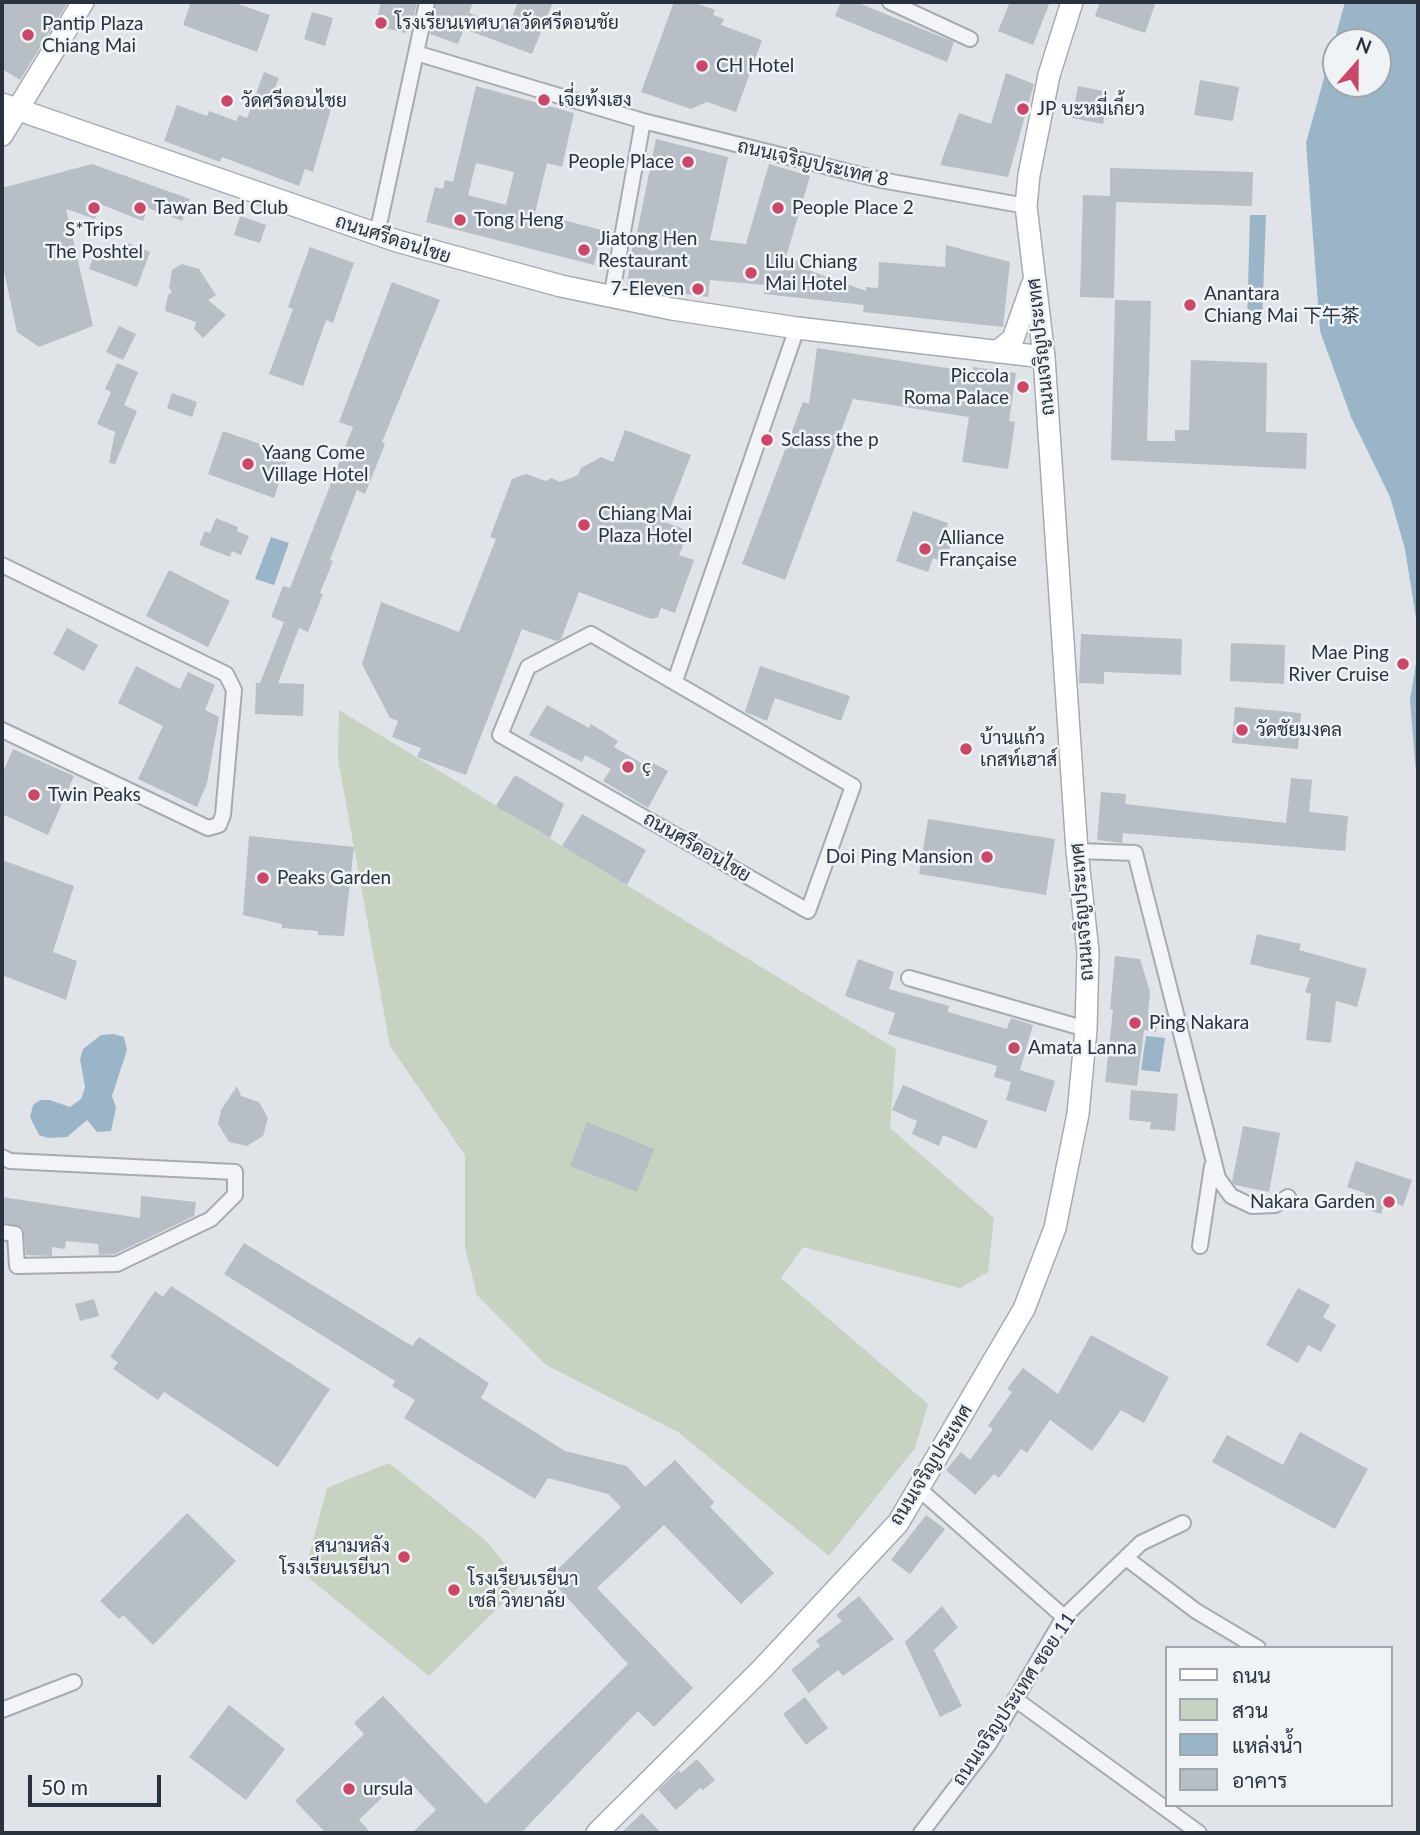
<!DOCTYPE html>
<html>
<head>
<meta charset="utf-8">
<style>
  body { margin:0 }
  #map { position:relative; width:1420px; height:1835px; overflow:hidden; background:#e0e4e8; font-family:Lato,Sarabun,sans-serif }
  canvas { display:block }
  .frame { position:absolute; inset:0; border:4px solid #29333f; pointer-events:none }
  .legend { position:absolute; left:1165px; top:1646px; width:228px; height:161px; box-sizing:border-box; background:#eff3f6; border:2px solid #a0a6ad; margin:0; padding:9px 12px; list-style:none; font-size:21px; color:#29333f }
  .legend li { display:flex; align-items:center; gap:14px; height:35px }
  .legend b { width:35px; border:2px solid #a0a6ad }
  .north { position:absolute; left:1322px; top:28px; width:70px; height:70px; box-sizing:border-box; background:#eff3f6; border:2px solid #a0a6ad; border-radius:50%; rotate:21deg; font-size:19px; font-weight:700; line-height:28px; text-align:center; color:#29333f }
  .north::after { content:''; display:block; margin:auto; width:24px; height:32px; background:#cb4767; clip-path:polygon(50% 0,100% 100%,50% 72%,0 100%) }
  .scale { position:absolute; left:28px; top:1775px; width:133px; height:32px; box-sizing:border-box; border:4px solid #29333f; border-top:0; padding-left:9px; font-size:21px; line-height:24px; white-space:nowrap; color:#29333f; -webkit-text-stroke:5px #eff3f6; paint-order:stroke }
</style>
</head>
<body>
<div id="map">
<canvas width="1420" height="1835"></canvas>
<div class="frame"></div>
<ul class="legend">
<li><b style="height:9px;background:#fff"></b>ถนน</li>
<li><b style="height:19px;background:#c7d2c1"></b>สวน</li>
<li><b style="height:19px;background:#9bb5c8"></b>แหล่งน้ำ</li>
<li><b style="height:19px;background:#b7bec5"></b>อาคาร</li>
</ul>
<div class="north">N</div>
<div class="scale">50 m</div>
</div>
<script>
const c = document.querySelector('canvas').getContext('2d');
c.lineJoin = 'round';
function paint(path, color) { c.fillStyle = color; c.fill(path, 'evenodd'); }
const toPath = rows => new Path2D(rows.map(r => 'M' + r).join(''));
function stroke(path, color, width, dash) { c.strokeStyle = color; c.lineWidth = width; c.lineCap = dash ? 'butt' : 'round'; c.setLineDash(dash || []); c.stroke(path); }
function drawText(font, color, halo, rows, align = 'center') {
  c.font = font + ' Lato,"Noto Sans SC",Sarabun,sans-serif'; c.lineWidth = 5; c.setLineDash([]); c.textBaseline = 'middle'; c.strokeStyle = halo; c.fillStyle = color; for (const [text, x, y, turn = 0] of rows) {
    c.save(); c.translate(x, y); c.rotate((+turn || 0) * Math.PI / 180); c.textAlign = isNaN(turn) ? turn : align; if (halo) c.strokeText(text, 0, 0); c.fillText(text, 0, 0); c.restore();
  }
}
paint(toPath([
  [339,710,896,1049,890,1128,994,1218,988,1272,960,1288,803,1247,781,1278,928,1404,915,1448,829,1556,678,1432,546,1365,477,1295,465,1248,465,1155,390,1046,338,759],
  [389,1463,485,1540,522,1584,429,1676,304,1574,327,1488]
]), '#c7d2c1');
paint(toPath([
  [1345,2,1418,2,1418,631,1405,549,1390,497,1351,417,1320,331,1306,143],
  [1378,42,1378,84,1336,84,1336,42],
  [1250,215,1266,215,1262,323,1247,323],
  [271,537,289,543,274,585,255,579],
  [1418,651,1418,796,1410,700],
  [114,1034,124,1037,127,1050,112,1096,116,1108,111,1131,97,1132,87,1120,67,1137,48,1138,39,1135,30,1117,33,1105,40,1100,50,1100,70,1107,81,1099,85,1087,80,1059,83,1049,101,1035],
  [1146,1036,1165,1038,1160,1072,1141,1070]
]), '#9bb5c8');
paint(toPath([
  [2,2,68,2,20,80,2,69],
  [191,2,232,2,270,15,257,52,183,25],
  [381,2,417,2,411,28,408,27,406,33,375,26],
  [436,2,473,2,469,13,508,27,518,2,553,2,532,54,464,29,458,44,430,34],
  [674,2,693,2,715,10,713,15,724,19,721,25,762,40,736,112,707,102,691,109,641,92],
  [841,2,856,2,954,42,947,62,835,16],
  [1010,2,1050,2,1033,45,998,31],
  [1100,2,1156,2,1145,33,1095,16],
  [312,12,333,18,325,46,304,39],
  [264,72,279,78,274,90,331,109,313,172,305,169,299,186,222,157,220,162,164,141,177,105,207,116,209,111,236,121,239,115,247,118],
  [1006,73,1034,84,1008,177,940,165,959,113,991,124],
  [1200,80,1239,87,1233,121,1194,115],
  [476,86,574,113,562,167,547,163,535,213,602,230,594,265,426,222,435,187,443,189,445,180,453,182],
  [476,163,514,172,506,205,468,195],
  [1078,86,1109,92,1103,124,1072,118],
  [656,139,728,157,710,240,746,244,769,164,810,176,786,257,810,265,808,270,866,291,866,287,878,288,879,262,945,267,946,245,1010,262,1003,327,863,312,864,305,764,294,765,285,710,280,708,297,627,286,634,233,637,233],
  [92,164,190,199,182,221,148,208,143,221,100,204,95,219,66,209,93,326,39,347,17,332,2,262,2,188],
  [1110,168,1253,172,1252,206,1116,202,1114,298,1080,297,1083,195,1110,196],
  [240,216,266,225,260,243,234,235],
  [128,243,150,252,137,287,89,269,96,251,122,260],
  [310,247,354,263,333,323,326,320,303,386,269,374,293,309,288,307],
  [182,264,199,269,216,295,208,300,226,315,203,338,194,329,196,322,165,311,168,295,172,292,169,288,172,270],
  [392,282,440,300,382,442,385,444,365,494,357,490,330,560,333,561,320,593,323,594,308,632,299,628,278,683,304,684,303,716,255,714,256,683,260,683,284,622,271,617,283,586,290,588,353,427,339,422],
  [1115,300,1151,301,1147,441,1175,441,1175,430,1189,430,1191,360,1267,363,1266,432,1307,433,1306,469,1111,460],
  [119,326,136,334,123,360,106,352],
  [817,348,972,372,973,367,1016,373,1009,421,1015,422,1008,469,962,462,969,417,853,399,785,580,742,564,803,402,809,404],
  [117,363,138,372,124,405,137,411,115,464,109,463,115,432,97,424,111,392,105,389],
  [172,393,197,402,192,417,167,408],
  [625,430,691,455,665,522,683,529,686,538,679,555,694,560,675,613,661,608,658,617,651,619,579,592,561,639,556,641,522,629,466,775,417,757,421,748,392,737,398,721,390,718,362,664,381,602,459,632,496,539,490,537,512,479,526,474,546,481,551,478,560,482,578,475,581,468,601,457,613,462],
  [223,431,289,454,274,498,208,474],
  [913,511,948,523,944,536,953,539,945,562,933,558,928,572,896,561],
  [216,518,238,527,237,531,249,536,241,555,232,551,230,557,199,545,205,531,210,533],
  [169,570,230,601,208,647,146,616],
  [67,628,98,645,84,671,53,654],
  [1081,634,1182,639,1181,675,1104,672,1104,684,1079,683],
  [1231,643,1285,645,1284,684,1230,681],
  [136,666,180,689,188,672,215,685,205,710,219,717,207,783,197,807,138,779,163,726,118,703],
  [760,666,850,696,841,721,775,698,767,721,745,712],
  [547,705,589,728,591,724,618,741,614,747,648,767,651,762,668,771,648,808,603,781,611,769,585,755,582,762,529,735],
  [1235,707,1301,713,1298,749,1232,743],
  [13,749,74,776,48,835,2,814,2,774],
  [515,775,564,804,550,838,496,806],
  [1291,778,1312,780,1309,812,1348,816,1345,851,1123,833,1122,843,1097,840,1101,792,1126,794,1125,804,1286,823],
  [582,814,646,850,627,885,562,846],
  [928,819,1055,839,1046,895,919,874],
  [249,836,354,847,344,936,318,935,318,931,282,928,282,924,243,915],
  [2,860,74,886,53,952,77,961,66,1000,2,975],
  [1257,934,1301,944,1299,950,1367,969,1357,1007,1336,1001,1331,1043,1306,1040,1311,994,1305,992,1310,978,1250,964],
  [1115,956,1140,959,1150,992,1148,1013,1158,1014,1156,1032,1144,1030,1137,1086,1105,1082,1113,1010,1110,1009],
  [858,959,894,972,889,989,949,1006,948,1012,1007,1029,1011,1018,1033,1025,1020,1070,1055,1081,1046,1112,1006,1100,1011,1082,994,1077,997,1066,888,1034,895,1013,845,996],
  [903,1085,988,1121,976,1149,943,1135,939,1146,912,1134,917,1121,892,1110],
  [237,1086,241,1096,259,1102,268,1118,263,1136,247,1146,229,1142,218,1124,221,1110],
  [1131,1090,1178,1094,1175,1131,1150,1129,1151,1122,1129,1120],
  [587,1122,654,1149,637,1192,570,1166],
  [1243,1126,1280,1133,1269,1192,1235,1185,1232,1182],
  [1356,1161,1412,1180,1403,1206,1385,1200,1381,1214,1360,1207,1365,1193,1347,1187],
  [141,1196,196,1202,194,1216,115,1254,99,1255,98,1244,66,1241,65,1249,52,1247,52,1256,26,1255,23,1229,2,1223,2,1197,140,1218],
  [244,1243,412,1346,419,1337,489,1383,481,1398,565,1451,627,1466,645,1487,675,1460,714,1502,710,1507,774,1573,741,1604,664,1525,597,1588,693,1688,654,1727,638,1711,521,1833,412,1833,436,1810,404,1776,359,1820,371,1833,326,1833,295,1801,364,1734,354,1723,383,1696,486,1804,628,1664,549,1578,621,1507,608,1494,548,1478,535,1499,404,1418,415,1400,392,1386,395,1381,224,1274],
  [171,1286,330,1389,278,1467,164,1392,158,1400,113,1369,118,1362,110,1357,155,1291,163,1297],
  [1298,1288,1330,1305,1323,1317,1336,1325,1321,1352,1308,1345,1298,1363,1266,1345],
  [94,1299,99,1316,80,1321,75,1304],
  [1091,1335,1169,1377,1144,1423,1121,1410,1092,1451,1050,1420,1027,1453,1021,1449,999,1478,994,1474,975,1495,946,1470,961,1452,970,1460,993,1429,988,1426,1012,1392,1007,1389,1023,1368,1058,1394],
  [1300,1432,1368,1469,1335,1529,1212,1462,1227,1435,1283,1465],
  [187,1513,236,1561,153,1645,123,1615,119,1619,100,1601],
  [926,1515,945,1529,910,1574,891,1560],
  [859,1596,894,1639,843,1676,838,1670,809,1693,791,1670,820,1646,816,1641,842,1621,836,1615],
  [942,1606,958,1627,934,1650,962,1706,940,1717,905,1642],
  [805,1697,828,1728,806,1745,783,1714],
  [229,1705,285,1749,246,1800,189,1757],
  [697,1759,715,1780,703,1790,700,1788,676,1810,658,1790,679,1770,681,1773],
  [642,1813,661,1833,621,1833]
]), '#b7bec5');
const street = toPath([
  [890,2,970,39],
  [416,53,643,121,881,180,1026,206],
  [377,234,427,2],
  [611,298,643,121],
  [2,565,226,674,234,690,223,815,219,825,208,828,2,730],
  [591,634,853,786,808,911,500,735,528,667,591,634],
  [675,681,797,328],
  [1077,851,1135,853,1218,1178,1231,1196,1252,1206,1275,1205,1288,1197],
  [909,978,1086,1029],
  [2,1157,10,1161,235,1172,235,1195,211,1219,117,1264,17,1266,15,1234,2,1232],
  [1200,1246,1212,1166],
  [919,1489,1064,1617],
  [1126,1558,1196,1611,1258,1648],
  [1015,1699,1199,1833],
  [2,1710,74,1682],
  [921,1833,989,1744,1064,1617,1141,1543,1183,1523]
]);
const secondary = toPath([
  [2,104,397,241,561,286,672,309,797,328,1044,357],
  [2,135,83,2],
  [997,352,1013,339,1032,285],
  [597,1833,762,1669,898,1523,1024,1309,1055,1228,1078,1114,1086,1029,1088,952,1077,851,1044,357,1026,206,1029,175,1049,75,1072,2]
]);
stroke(street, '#a5abb2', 18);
stroke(secondary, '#a5abb2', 24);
stroke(street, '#f2f4f7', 14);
stroke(secondary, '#fff', 21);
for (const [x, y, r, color] of [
  [381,23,7,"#cb4767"],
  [28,35,7,"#cb4767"],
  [702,66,7,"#cb4767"],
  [544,100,7,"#cb4767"],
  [227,101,7,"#cb4767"],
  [1023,109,7,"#cb4767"],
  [688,162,7,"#cb4767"],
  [94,208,7,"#cb4767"],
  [140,208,7,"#cb4767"],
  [778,208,7,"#cb4767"],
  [460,220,7,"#cb4767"],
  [584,250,7,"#cb4767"],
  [751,273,7,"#cb4767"],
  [698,289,7,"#cb4767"],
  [1190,305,7,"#cb4767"],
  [1023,387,7,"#cb4767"],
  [767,440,7,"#cb4767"],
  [248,464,7,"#cb4767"],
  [584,525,7,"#cb4767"],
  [925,549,7,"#cb4767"],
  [1403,664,7,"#cb4767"],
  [1242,730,7,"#cb4767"],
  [966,749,7,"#cb4767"],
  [628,767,7,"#cb4767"],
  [34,795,7,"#cb4767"],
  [987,857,7,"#cb4767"],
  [263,878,7,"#cb4767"],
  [1135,1023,7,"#cb4767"],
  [1014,1048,7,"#cb4767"],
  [1389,1202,7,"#cb4767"],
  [404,1557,7,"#cb4767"],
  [454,1590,7,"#cb4767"],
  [349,1789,7,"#cb4767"]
]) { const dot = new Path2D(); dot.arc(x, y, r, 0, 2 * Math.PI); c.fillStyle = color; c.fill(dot); stroke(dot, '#eff3f6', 2.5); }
drawText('19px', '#29333f', '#eff3f6', [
  ["โรงเรียนเทศบาลวัดศรีดอนชัย",395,23],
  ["Pantip Plaza",42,24],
  ["Chiang Mai",42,46],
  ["CH Hotel",716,66],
  ["เจี่ยท้งเฮง",558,100],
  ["วัดศรีดอนไชย",241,101],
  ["JP บะหมี่เกี้ยว",1037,109],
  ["People Place",674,162,"right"],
  ["Tawan Bed Club",154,208],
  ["People Place 2",792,208],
  ["Tong Heng",474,220],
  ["S*Trips",94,230,"center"],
  ["The Poshtel",94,252,"center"],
  ["Jiatong Hen",598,239],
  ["Restaurant",598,261],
  ["Lilu Chiang",765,262],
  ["Mai Hotel",765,284],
  ["7-Eleven",684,289,"right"],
  ["Anantara",1204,294],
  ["Chiang Mai 下午茶",1204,316],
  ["Piccola",1009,376,"right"],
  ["Roma Palace",1009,398,"right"],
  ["Sclass the p",781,440],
  ["Yaang Come",262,453],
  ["Village Hotel",262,475],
  ["Chiang Mai",598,514],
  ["Plaza Hotel",598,536],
  ["Alliance",939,538],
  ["Française",939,560],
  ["Mae Ping",1389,653,"right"],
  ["River Cruise",1389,675,"right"],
  ["วัดชัยมงคล",1256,730],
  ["บ้านแก้ว",980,738],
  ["เกสท์เฮาส์",980,760],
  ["ç",642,767],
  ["Twin Peaks",48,795],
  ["Doi Ping Mansion",973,857,"right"],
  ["Peaks Garden",277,878],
  ["Ping Nakara",1149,1023],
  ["Amata Lanna",1028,1048],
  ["Nakara Garden",1375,1202,"right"],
  ["สนามหลัง",390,1546,"right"],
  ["โรงเรียนเรยีนา",390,1568,"right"],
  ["โรงเรียนเรยีนา",468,1579],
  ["เชลี วิทยาลัย",468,1601],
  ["ursula",363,1789]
], 'left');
drawText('19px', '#29333f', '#eff3f6', [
  ["ถนนเจริญประเทศ 8",813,163,13],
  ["ถนนศรีดอนไชย",393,239,18],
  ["ถนนเจริญประเทศ",1041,347,-96],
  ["ถนนศรีดอนไชย",697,847,30],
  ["ถนนเจริญประเทศ",1082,912,-94],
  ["ถนนเจริญประเทศ",931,1465,-58],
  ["ถนนเจริญประเทศ ซอย 11",1014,1699,-56]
]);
</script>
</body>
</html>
